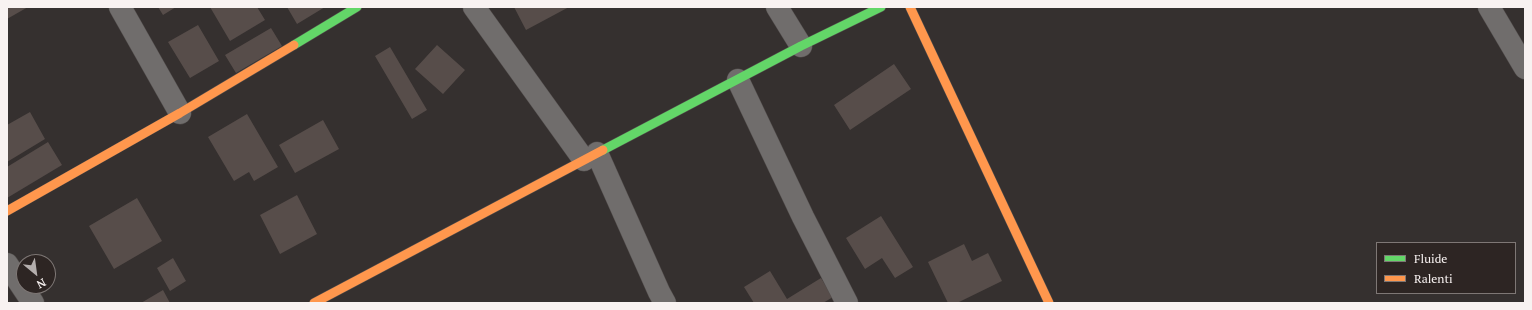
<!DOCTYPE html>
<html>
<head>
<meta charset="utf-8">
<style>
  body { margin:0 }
  #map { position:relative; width:1532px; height:310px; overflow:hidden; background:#35302f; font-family:"PT Serif",serif }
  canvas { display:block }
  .frame { position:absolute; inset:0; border:8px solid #f8f2f1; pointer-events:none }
  .legend { position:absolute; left:1376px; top:242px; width:140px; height:52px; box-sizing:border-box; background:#2d2523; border:1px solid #7e7775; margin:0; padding:5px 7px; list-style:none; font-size:12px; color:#f8f2f1 }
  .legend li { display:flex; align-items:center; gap:8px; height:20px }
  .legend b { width:20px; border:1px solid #7e7775 }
  .north { position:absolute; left:16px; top:254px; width:40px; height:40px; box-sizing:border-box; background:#2d2523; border:1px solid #7e7775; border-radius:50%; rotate:151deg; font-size:11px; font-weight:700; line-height:16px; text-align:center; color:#f8f2f1 }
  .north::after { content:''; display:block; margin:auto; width:14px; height:18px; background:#b4aead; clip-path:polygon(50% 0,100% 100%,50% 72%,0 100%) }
</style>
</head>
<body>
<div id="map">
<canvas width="1532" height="310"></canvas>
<div class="frame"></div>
<ul class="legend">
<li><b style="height:5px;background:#63d668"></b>Fluide</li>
<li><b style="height:5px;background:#ff974d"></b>Ralenti</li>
</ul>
<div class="north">N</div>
</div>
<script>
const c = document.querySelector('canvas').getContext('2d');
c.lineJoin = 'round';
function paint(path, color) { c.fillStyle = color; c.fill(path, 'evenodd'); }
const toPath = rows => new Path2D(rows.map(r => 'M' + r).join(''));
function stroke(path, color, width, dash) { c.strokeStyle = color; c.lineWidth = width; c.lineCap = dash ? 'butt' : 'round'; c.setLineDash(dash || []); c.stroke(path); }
paint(toPath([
  [7,7,28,7,7,19],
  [158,7,176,7,163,15],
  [210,7,257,7,265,20,230,41],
  [287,7,325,7,297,24],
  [514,7,569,7,526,30],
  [198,25,219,61,190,78,168,42],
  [271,28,282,46,236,73,225,55],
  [437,45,465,70,443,94,415,69],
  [390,47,427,110,412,119,375,56],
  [894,64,911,89,850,130,834,105],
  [30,112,45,139,7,162,7,125],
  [247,114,278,167,254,181,249,172,234,181,208,137],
  [323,120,339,149,295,173,279,145],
  [48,142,62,165,7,198,7,167],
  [297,195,317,234,280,254,260,215],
  [137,198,162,241,114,269,89,226],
  [881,216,913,267,895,278,882,258,865,269,846,238],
  [964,244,972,261,988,253,1002,281,957,303,948,303,928,262],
  [173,258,186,281,170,291,157,268],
  [770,271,787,299,821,278,833,297,823,303,754,303,744,287],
  [163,290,170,303,141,303]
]), '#574d4a');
const street = toPath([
  [120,7,180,113],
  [474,7,584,160],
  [777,7,801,46],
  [1489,7,1525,68],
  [738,80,803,217,847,303],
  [597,153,659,292,665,303],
  [7,264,33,303]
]);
const fast = toPath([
  [294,45,357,7],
  [603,150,801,46,881,7]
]);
const slow = toPath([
  [910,7,1049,303],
  [7,211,180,113,294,45],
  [314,303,603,150]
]);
stroke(street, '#514c4b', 23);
stroke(fast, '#514c4b', 10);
stroke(slow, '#514c4b', 10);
stroke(street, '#706d6c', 22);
stroke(fast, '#63d668', 9);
stroke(slow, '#ff974d', 9);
</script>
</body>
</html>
